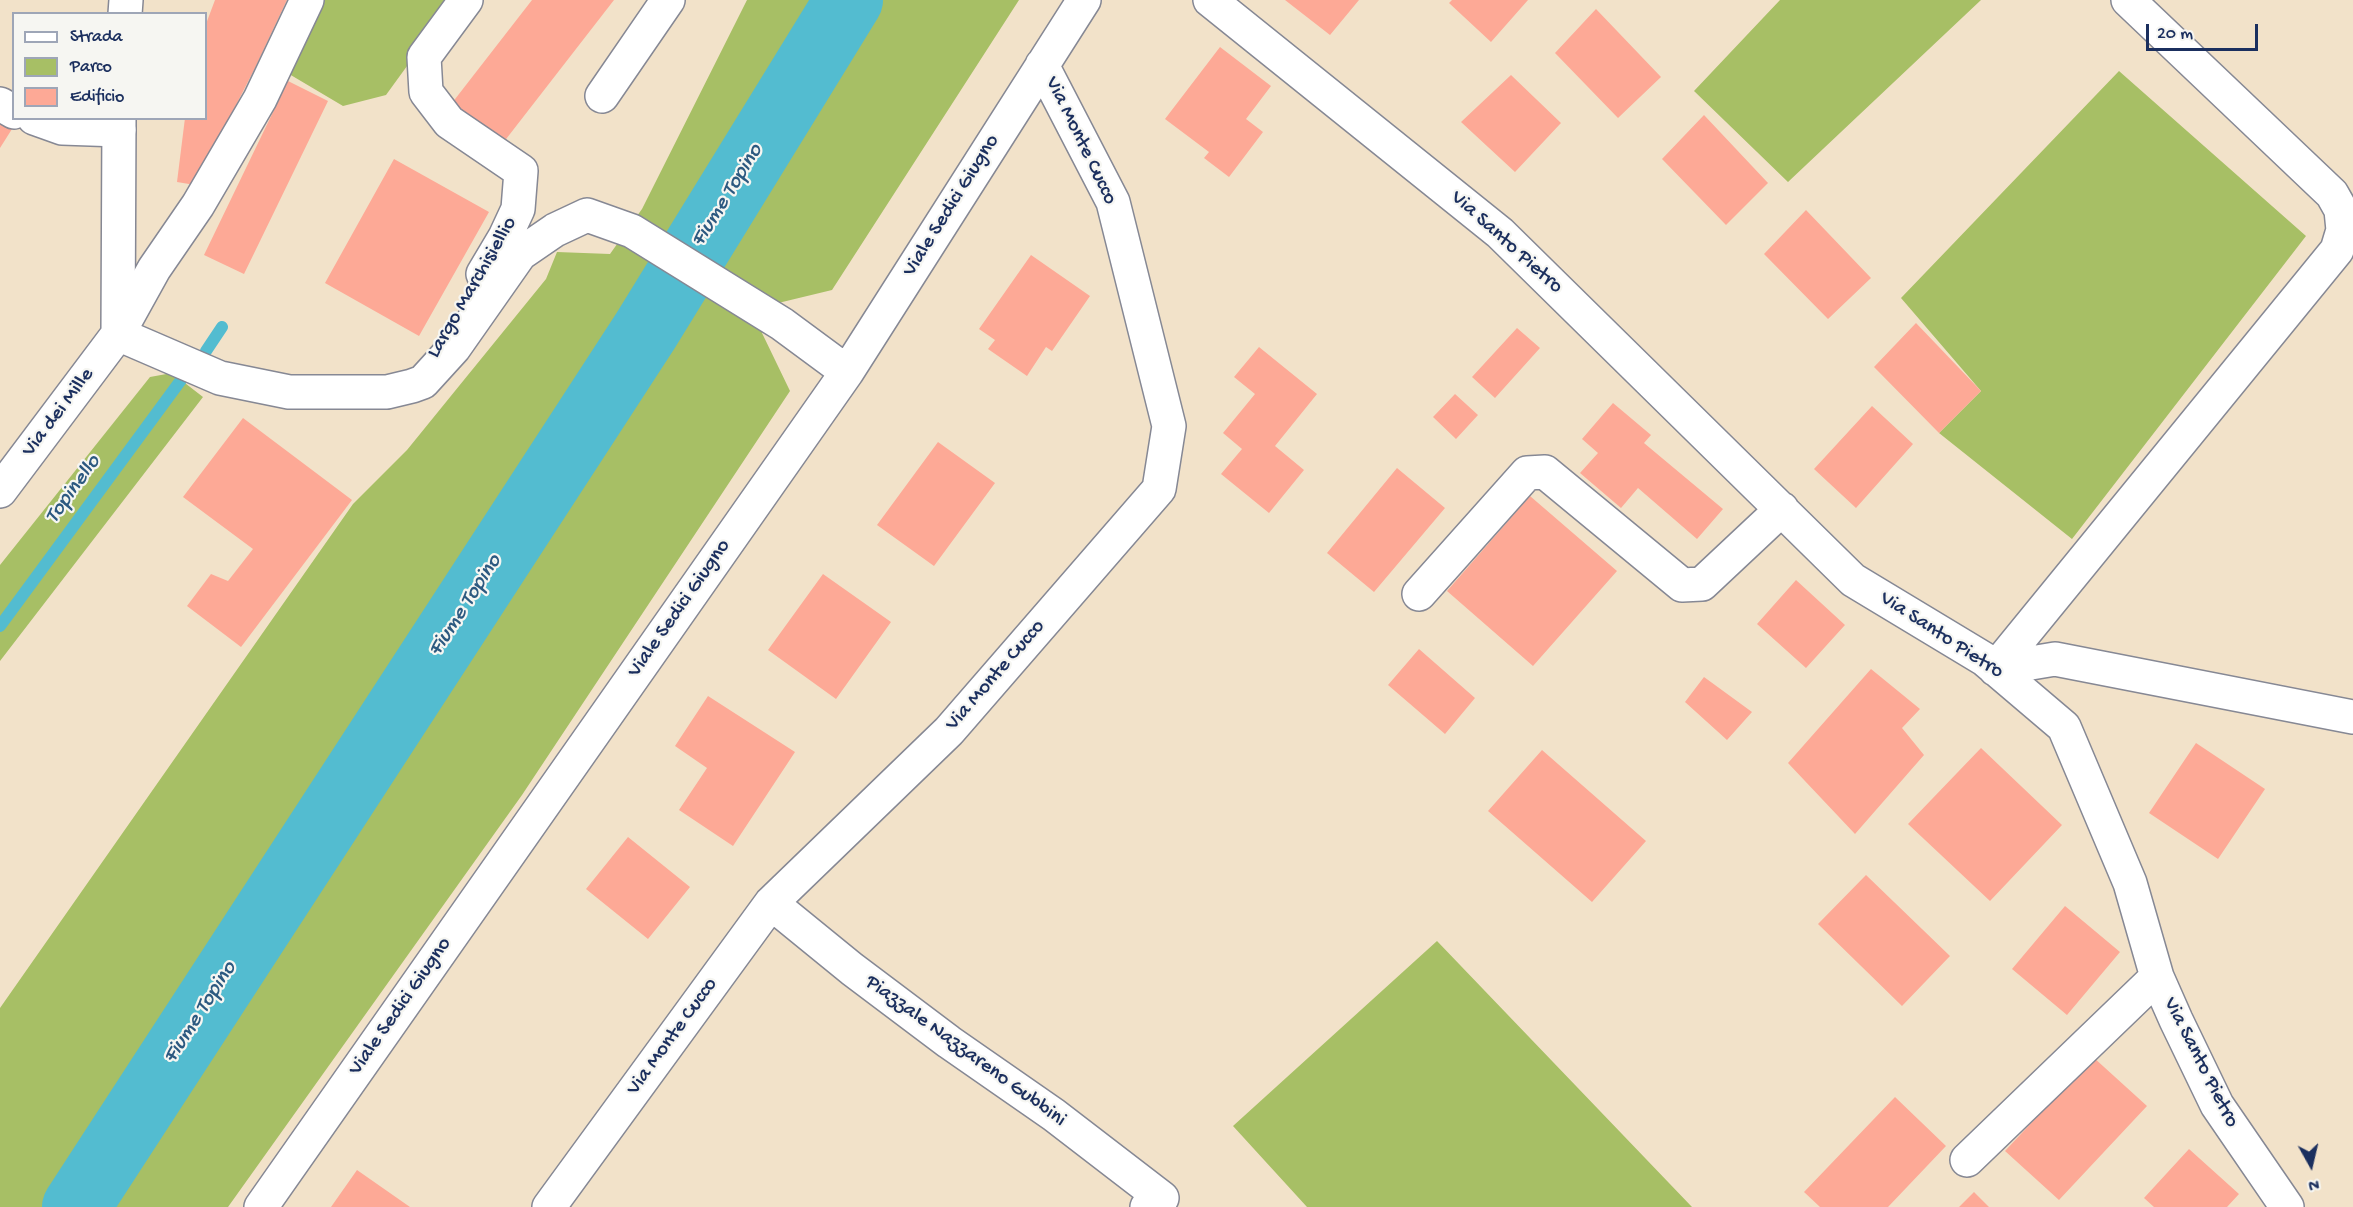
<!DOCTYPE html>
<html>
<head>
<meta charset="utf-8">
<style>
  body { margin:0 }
  #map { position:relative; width:2353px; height:1207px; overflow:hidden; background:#f2e2c9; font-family:"Gochi Hand",sans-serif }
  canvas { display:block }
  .legend { position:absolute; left:12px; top:12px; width:195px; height:108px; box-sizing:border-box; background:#f6f6f2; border:2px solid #9ea6b7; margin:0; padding:8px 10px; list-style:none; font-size:18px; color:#1b2f5e }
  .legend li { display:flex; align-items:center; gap:12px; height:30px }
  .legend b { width:30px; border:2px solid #9ea6b7 }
  .north { position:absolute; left:2281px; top:1135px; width:60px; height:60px; -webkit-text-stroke:4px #f6f6f2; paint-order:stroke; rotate:172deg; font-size:16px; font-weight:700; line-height:24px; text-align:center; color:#1b2f5e }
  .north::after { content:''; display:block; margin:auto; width:21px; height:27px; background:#1b2f5e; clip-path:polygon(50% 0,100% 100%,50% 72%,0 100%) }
  .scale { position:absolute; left:2146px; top:24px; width:112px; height:27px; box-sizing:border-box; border:3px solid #1b2f5e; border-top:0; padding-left:8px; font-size:18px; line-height:21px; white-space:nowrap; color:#1b2f5e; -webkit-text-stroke:4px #f6f6f2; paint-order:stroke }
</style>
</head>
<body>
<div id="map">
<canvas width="2353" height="1207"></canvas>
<ul class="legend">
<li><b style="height:8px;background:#fff"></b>Strada</li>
<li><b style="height:16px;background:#a7bf65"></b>Parco</li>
<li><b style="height:16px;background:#fda996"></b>Edificio</li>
</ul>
<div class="north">N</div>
<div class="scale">20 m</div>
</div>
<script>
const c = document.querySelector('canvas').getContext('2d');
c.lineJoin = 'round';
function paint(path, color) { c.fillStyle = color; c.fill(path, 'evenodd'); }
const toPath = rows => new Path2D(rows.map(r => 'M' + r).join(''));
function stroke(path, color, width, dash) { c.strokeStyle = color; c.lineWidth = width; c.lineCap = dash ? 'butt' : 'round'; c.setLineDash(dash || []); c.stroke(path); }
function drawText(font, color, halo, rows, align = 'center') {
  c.font = font + ' "Gochi Hand",sans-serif'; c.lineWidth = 4.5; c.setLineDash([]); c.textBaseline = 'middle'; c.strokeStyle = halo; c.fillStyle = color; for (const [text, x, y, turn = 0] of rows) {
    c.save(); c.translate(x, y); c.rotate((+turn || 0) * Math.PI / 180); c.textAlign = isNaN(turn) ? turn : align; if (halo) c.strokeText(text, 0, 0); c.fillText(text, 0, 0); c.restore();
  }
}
paint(toPath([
  [314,0,455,0,386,95,343,106,284,71],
  [747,0,1019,0,832,290,774,304,762,333,790,391,522,795,228,1207,0,1207,0,1008,353,504,407,450,546,279,557,252,610,254,642,209],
  [1780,0,1981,0,1788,182,1694,91],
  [2119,71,2306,236,2072,539,1939,433,1981,391,1901,298],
  [172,373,203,397,0,661,0,565,150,377],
  [1437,941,1692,1207,1307,1207,1233,1126]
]), '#a7bf65');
stroke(toPath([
  [206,351,222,327],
  [0,626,181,380]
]), '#53bcd0', 12);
stroke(toPath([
  [76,1207,646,330,849,0]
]), '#53bcd0', 68);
paint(toPath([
  [215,0,287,0,255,68,195,185,177,182,185,118,206,118,206,24],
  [532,0,614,0,503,143,452,103],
  [1285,0,1359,0,1330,35],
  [1452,0,1528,0,1491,42,1449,3],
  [1596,9,1661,77,1618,118,1555,53],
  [1220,47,1271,86,1246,119,1263,132,1229,177,1204,158,1209,152,1165,119],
  [1511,75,1561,123,1515,172,1461,122],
  [288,81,328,101,244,274,204,255],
  [1704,115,1768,183,1726,225,1662,159],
  [0,122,12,129,0,148],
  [394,159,489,212,419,336,325,283],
  [1806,210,1871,278,1828,319,1764,254],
  [1031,255,1090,296,1052,351,1046,347,1027,376,988,349,995,340,979,329],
  [1916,323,1981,391,1939,433,1874,367],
  [1517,328,1540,348,1495,398,1472,377],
  [1259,347,1317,394,1275,446,1304,470,1269,513,1221,474,1242,449,1223,433,1255,394,1234,377],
  [1455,394,1478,415,1456,439,1433,417],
  [1613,403,1651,435,1644,443,1723,509,1697,539,1638,488,1621,508,1580,473,1598,453,1582,439],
  [1872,406,1913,444,1856,508,1814,469],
  [243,418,352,500,241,647,187,606,211,574,228,581,253,549,183,497],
  [938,442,995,483,934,566,877,525],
  [1397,468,1445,508,1374,592,1327,553],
  [1530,496,1617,571,1533,666,1447,591],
  [823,574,891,622,836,699,768,650],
  [1796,580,1845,625,1806,668,1757,624],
  [1419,649,1475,698,1445,734,1388,685],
  [1871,669,1920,709,1902,728,1924,755,1855,834,1788,763],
  [1704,677,1752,712,1727,740,1685,702],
  [708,696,795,752,733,846,679,810,707,768,675,746],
  [2196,743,2265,789,2218,859,2149,813],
  [1981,748,2062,825,1990,901,1908,824],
  [1542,750,1646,841,1592,902,1488,811],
  [628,837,690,887,648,939,586,889],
  [1866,875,1950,956,1902,1006,1818,924],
  [2065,906,2120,952,2067,1015,2012,969],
  [2093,1057,2147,1106,2059,1200,2005,1151],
  [1895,1097,1946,1146,1888,1207,1820,1207,1804,1192],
  [2189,1149,2239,1194,2227,1207,2154,1207,2144,1198],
  [357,1170,410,1207,331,1207],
  [1974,1192,1989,1207,1959,1207]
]), '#fda996');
const minor = toPath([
  [307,0,260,99,198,205,154,269,118,334,220,378,289,392,387,392,412,386,423,382,454,348,520,254,555,230,587,215,632,231,782,324,847,372],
  [466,0,424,57,426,92,449,122,521,171,518,209,505,237,483,274],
  [1210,0,1500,233,1853,580,1984,659,2064,727,2130,883,2157,977,2176,1020,2217,1105,2287,1207],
  [2128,0,2332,194,2341,210,2343,230,2337,250,1995,669,2055,659,2353,717],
  [602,96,668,0],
  [0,104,14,112],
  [34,118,62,128,119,130],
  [1419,594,1527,473,1545,472,1682,585,1702,584,1782,509],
  [771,903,852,969,949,1042,1054,1115,1162,1198,1147,1207],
  [1967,1160,2157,977],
  [261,1207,847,372,1084,0],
  [549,1207,771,903,949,731,1159,489,1169,426,1113,202,1042,65]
]);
const major = toPath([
  [125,14,126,0],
  [0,491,118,334,119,118]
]);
stroke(minor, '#868894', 36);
stroke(major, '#868894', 36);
stroke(minor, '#fff', 33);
stroke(major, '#fff', 33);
drawText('21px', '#1b2f5e', '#f6f6f2', [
  ["Via Monte Cucco",1080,141,64],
  ["Viale Sedici Giugno",952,206,-58],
  ["Via Santo Pietro",1506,243,42],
  ["Largo Marchisiellio",473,288,-60],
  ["Via dei Mille",59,413,-53],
  ["Viale Sedici Giugno",680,609,-55],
  ["Via Santo Pietro",1941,636,33],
  ["Via Monte Cucco",996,676,-49],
  ["Viale Sedici Giugno",401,1007,-55],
  ["Via Monte Cucco",673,1037,-54],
  ["Piazzale Nazzareno Gubbini",965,1052,36],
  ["Via Santo Pietro",2200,1063,63]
]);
drawText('italic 22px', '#2c5980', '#f6f6f2', [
  ["Fiume Topino",728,196,-58],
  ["Topinello",74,490,-54],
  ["Fiume Topino",466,606,-57],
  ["Fiume Topino",201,1013,-57]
]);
</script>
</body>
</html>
